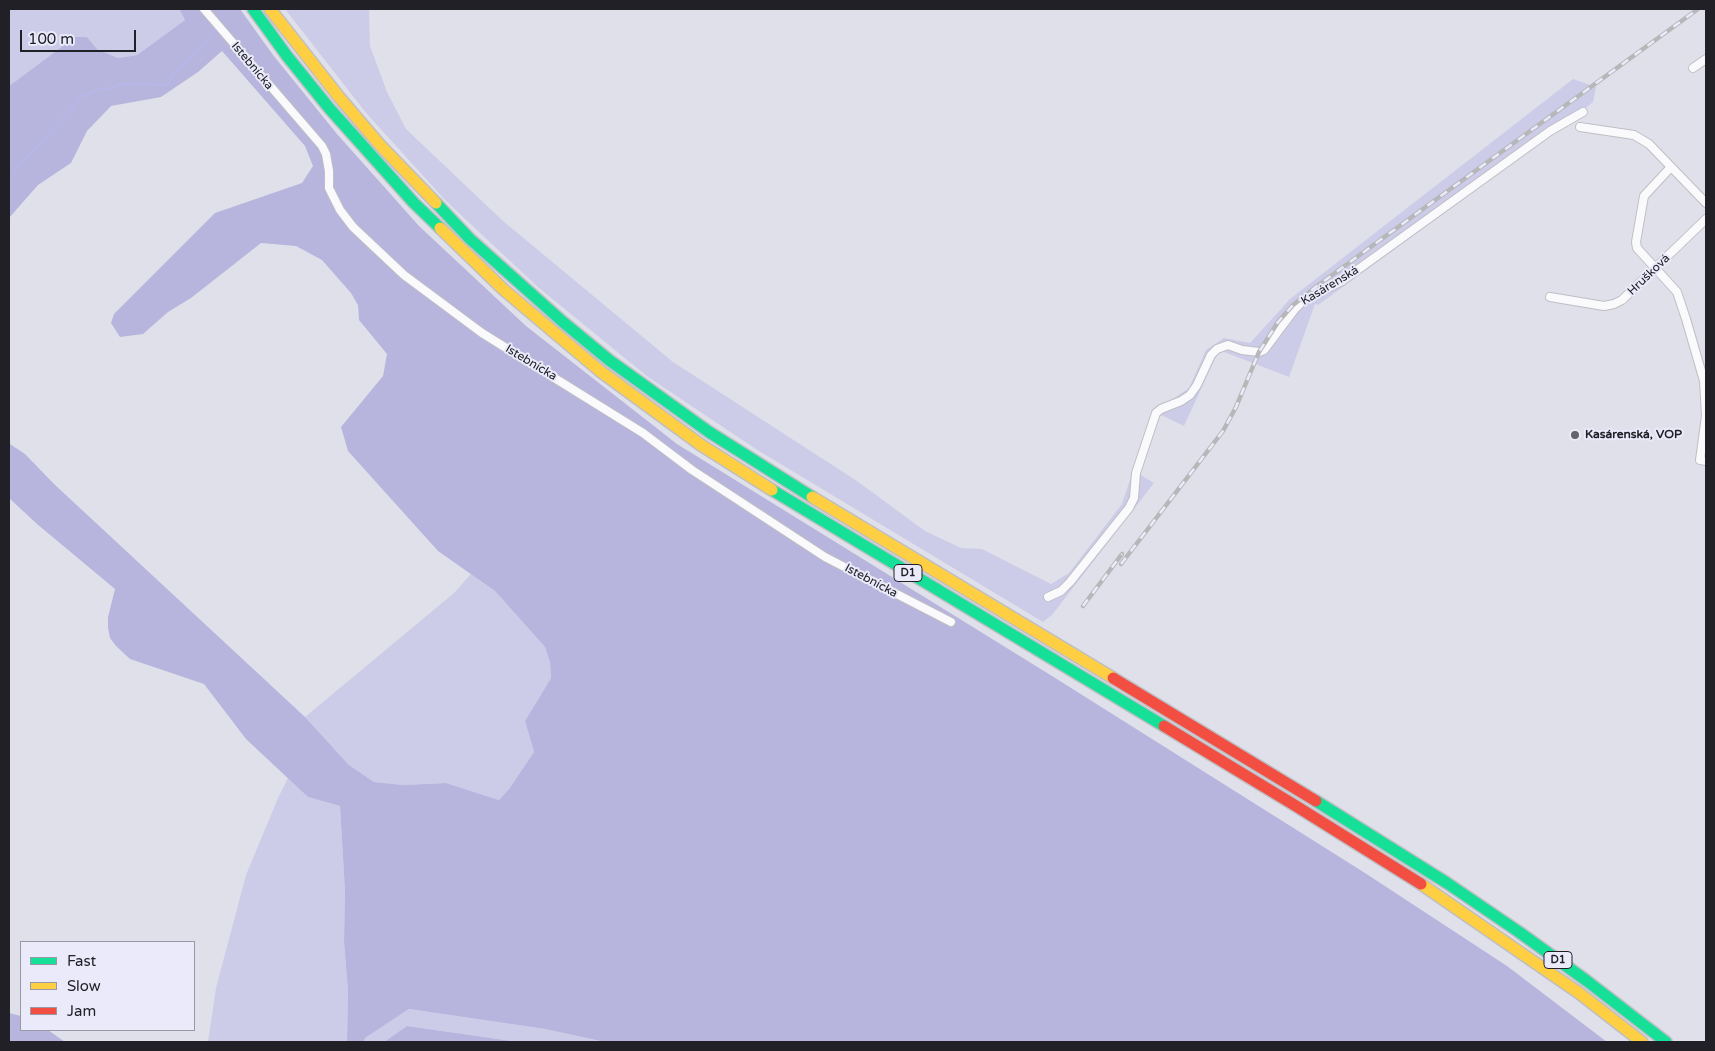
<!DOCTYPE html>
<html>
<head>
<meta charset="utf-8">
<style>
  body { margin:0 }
  #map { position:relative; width:1715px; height:1051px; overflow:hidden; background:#e0e0ea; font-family:"Varela Round",sans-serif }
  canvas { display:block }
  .frame { position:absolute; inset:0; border:10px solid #202026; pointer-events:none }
  .legend { position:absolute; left:20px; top:941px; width:175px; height:90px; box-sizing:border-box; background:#eaeafb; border:1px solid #9999a6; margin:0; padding:6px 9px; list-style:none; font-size:15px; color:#202026 }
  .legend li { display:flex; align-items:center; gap:10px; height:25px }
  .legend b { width:25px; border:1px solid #9999a6 }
  .scale { position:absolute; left:20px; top:30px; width:116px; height:22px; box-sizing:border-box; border:2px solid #202026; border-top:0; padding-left:6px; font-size:15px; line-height:18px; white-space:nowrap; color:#202026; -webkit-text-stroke:4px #eaeafb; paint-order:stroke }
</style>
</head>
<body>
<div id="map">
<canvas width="1715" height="1051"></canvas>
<div class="frame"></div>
<ul class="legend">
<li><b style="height:6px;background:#16e098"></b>Fast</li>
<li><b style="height:6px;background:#ffcf43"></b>Slow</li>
<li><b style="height:6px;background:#f24e42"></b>Jam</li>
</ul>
<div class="scale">100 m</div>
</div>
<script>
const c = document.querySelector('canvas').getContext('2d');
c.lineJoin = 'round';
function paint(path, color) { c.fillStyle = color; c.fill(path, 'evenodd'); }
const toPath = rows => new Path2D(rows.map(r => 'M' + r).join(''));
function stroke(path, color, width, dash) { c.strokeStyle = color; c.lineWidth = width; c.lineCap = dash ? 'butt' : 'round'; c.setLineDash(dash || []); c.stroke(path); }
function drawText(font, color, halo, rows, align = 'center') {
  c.font = font + ' "Varela Round",sans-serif'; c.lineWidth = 4; c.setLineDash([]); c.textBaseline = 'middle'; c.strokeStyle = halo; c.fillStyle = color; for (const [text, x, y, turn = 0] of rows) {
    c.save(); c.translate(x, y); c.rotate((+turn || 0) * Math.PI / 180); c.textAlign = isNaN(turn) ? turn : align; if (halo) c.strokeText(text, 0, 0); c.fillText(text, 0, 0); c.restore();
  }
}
paint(toPath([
  [9,9,179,9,185,20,137,55,118,58,97,49,87,37,75,37,9,86],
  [285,9,369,9,370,46,387,92,406,129,503,221,673,362,857,481,925,531,961,548,982,549,1051,584,1069,573,1122,504,1152,413,1189,388,1206,350,1224,338,1250,343,1290,299,1573,79,1596,87,1593,102,1545,140,1318,305,1315,304,1289,377,1219,350,1184,426,1159,414,1139,474,1154,483,1052,615,1043,622,759,451,648,377,539,288,446,201,367,114],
  [471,574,495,591,545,647,550,662,551,678,525,721,534,752,509,789,499,800,446,783,403,785,374,782,349,765,305,717,454,593],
  [288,778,308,797,340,806,345,892,344,941,348,991,347,1042,208,1042,216,988,246,875,278,798],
  [409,1009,545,1029,604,1042,519,1042,407,1026,384,1042,364,1042,365,1038]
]), '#cccce9');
paint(toPath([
  [179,9,240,9,273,55,337,134,419,226,526,326,677,444,1052,676,1365,873,1507,966,1607,1042,605,1042,545,1029,409,1009,365,1038,364,1042,347,1042,348,991,344,941,345,892,340,806,308,797,246,739,204,684,130,659,116,646,110,638,108,628,108,617,115,589,37,524,9,498,9,445,10,444,25,454,54,484,305,717,349,765,374,782,403,785,446,783,499,800,509,789,534,752,525,721,551,678,550,662,545,647,495,591,438,551,348,451,341,427,383,376,387,354,359,320,358,305,351,293,322,260,296,246,261,243,191,298,168,312,143,334,120,337,111,323,114,314,215,213,302,183,313,166,305,146,222,51,198,72,161,97,111,106,87,131,71,163,38,185,9,218,9,86,75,37,87,37,97,49,118,58,137,55,185,20],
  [9,1013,21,1016,21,1030,48,1030,65,1042,9,1042],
  [407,1026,519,1042,384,1042]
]), '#b7b5dd');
stroke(toPath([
  [9,177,66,115,80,98,102,88,109,89,120,84,169,85,173,74,194,55,217,27]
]), '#b8b6e7', 2.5);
const street = toPath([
  [204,9,322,146,326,154,329,171,329,188,340,210,353,227,404,275,482,333,643,433,692,470,825,557,951,622],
  [1693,68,1706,59],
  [1580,127,1634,135,1649,144,1706,203],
  [1671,167,1644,196,1636,242,1637,248,1677,292,1686,319,1704,381,1706,416,1700,460,1706,461],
  [1550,297,1604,306,1614,304,1622,300,1706,219],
  [1048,597,1061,591,1070,582,1129,508,1134,498,1136,473,1156,413,1161,409,1181,401,1190,395,1197,385,1211,355,1217,349,1228,345,1242,350,1259,352,1264,350,1294,310,1304,300,1342,281,1550,131,1583,112]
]);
const fast = toPath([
  [253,9,287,56,329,108,414,203,440,228],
  [436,203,470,239,563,322,609,360,709,432,812,497],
  [772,490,1164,726],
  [1316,801,1447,883,1519,932,1587,981,1666,1042]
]);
const slow = toPath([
  [270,9,339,97,380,145,436,203],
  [440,228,504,290,600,371,701,445,772,490],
  [812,497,1113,678],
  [1421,884,1579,993,1642,1042]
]);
const jam = toPath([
  [1113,678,1316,801],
  [1164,726,1296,806,1421,884]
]);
stroke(street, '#bebec5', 10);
stroke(fast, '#bebec5', 14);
stroke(slow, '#bebec5', 14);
stroke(jam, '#bebec5', 14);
stroke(street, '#fafafc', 8);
stroke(fast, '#16e098', 11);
stroke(slow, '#ffcf43', 11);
stroke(jam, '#f24e42', 11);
const rail = toPath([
  [1121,564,1223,431,1236,407,1259,352,1278,322,1293,305,1317,286,1698,9],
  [1083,606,1122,554]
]);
stroke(rail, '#b7b7ba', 4.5);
stroke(rail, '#eaeafb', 2.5, [8]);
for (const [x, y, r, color] of [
  [1575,435,5,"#63636b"]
]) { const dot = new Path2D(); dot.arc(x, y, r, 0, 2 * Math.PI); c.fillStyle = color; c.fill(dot); stroke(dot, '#eaeafb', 2); }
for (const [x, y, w] of [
  [908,573,28],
  [1558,960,28]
]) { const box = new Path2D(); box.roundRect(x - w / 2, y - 8.5, w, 17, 4); c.fillStyle = '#eaeafb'; c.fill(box); stroke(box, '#202026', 1); }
drawText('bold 11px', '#202026', null, [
  ["D1",908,573],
  ["D1",1558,960]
]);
drawText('12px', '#202026', '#eaeafb', [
  ["Istebnícka",252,66,50],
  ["Hrušková",1649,275,-44],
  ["Kasárenská",1330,286,-31],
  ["Istebnícka",531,363,31],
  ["Istebnícka",871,581,28]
]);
drawText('bold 12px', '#202026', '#eaeafb', [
  ["Kasárenská, VOP",1585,435]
], 'left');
</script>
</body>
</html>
